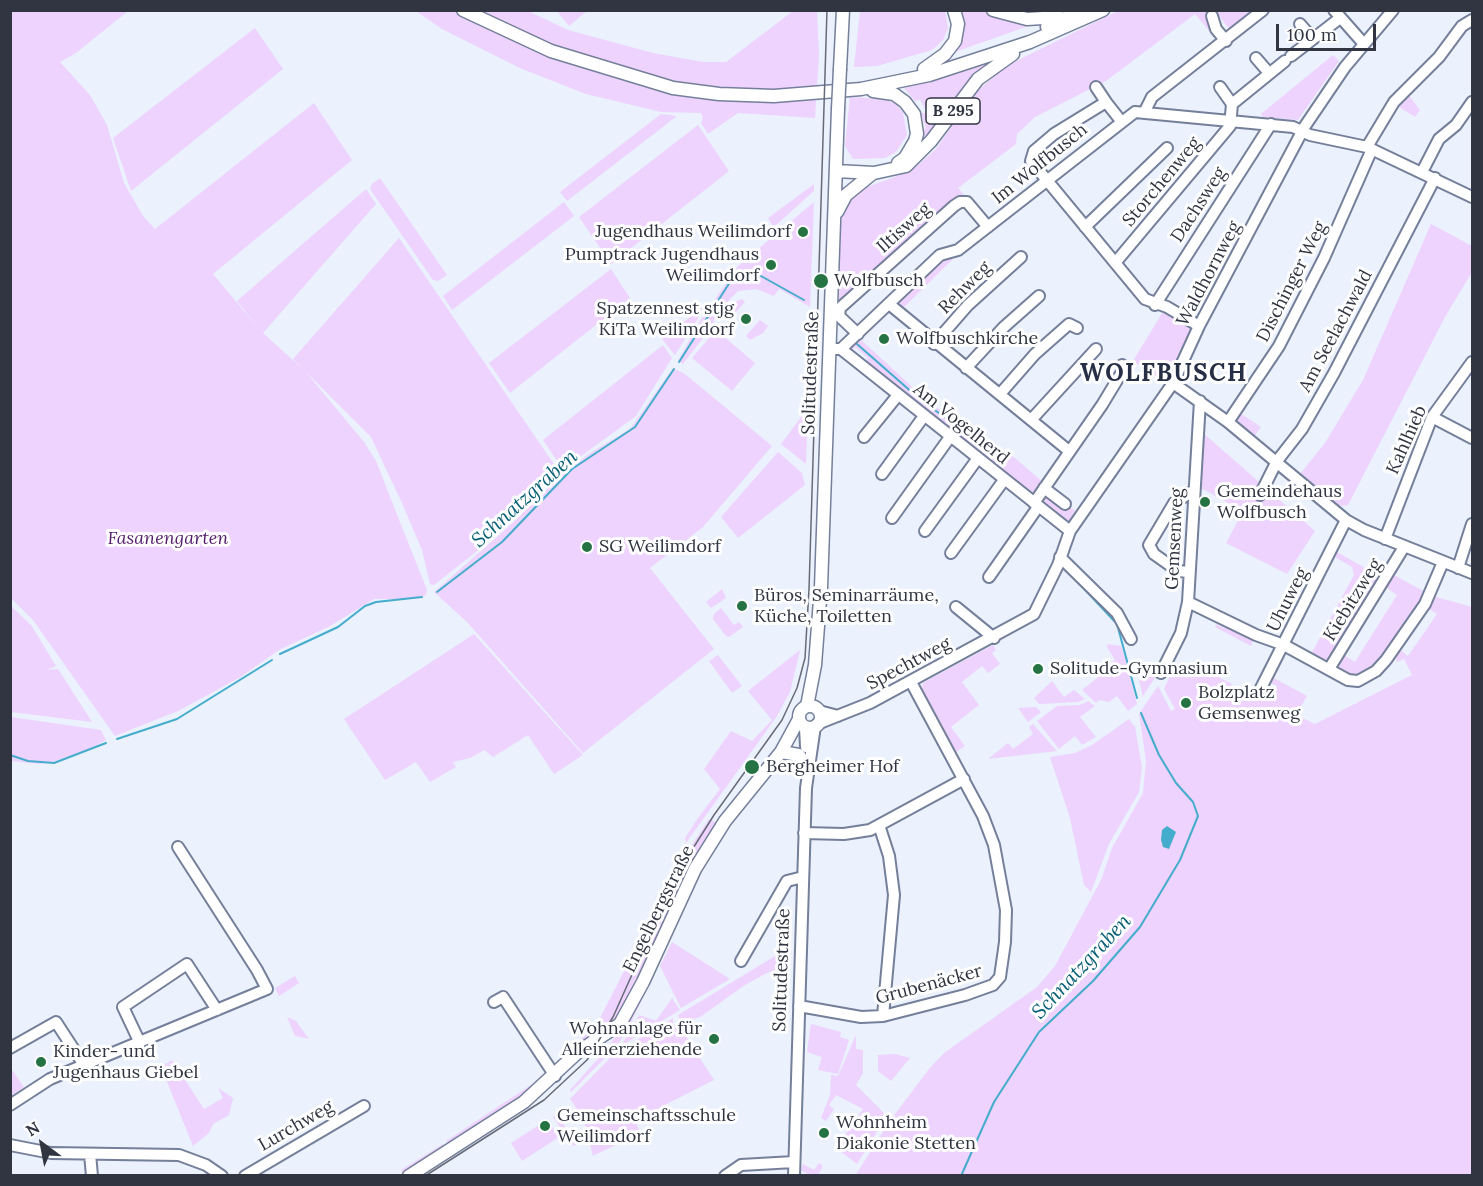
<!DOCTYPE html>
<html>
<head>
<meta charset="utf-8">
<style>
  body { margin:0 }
  #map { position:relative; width:1483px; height:1186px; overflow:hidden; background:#ebf1fd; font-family:Lora,serif }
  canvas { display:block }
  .frame { position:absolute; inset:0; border:12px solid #303541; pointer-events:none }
  .north { position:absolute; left:12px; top:1114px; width:60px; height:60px; -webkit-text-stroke:4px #fefefe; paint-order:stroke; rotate:328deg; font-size:16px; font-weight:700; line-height:24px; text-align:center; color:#303541 }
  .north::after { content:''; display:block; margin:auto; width:21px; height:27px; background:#303541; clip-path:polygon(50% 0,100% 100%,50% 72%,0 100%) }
  .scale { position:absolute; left:1276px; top:24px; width:100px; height:27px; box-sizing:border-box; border:3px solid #303541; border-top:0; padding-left:8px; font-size:18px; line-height:21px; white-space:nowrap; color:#303541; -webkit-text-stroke:4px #fefefe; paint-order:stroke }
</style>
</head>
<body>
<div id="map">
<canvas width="1483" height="1186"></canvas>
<div class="frame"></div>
<div class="north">N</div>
<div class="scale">100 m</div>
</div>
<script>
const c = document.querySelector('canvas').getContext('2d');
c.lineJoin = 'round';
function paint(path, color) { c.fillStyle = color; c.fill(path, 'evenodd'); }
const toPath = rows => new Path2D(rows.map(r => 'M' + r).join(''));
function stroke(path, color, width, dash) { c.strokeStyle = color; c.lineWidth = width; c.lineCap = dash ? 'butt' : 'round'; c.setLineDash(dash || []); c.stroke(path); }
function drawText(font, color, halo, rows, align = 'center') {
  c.font = font + ' Lora,serif'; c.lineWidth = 6; c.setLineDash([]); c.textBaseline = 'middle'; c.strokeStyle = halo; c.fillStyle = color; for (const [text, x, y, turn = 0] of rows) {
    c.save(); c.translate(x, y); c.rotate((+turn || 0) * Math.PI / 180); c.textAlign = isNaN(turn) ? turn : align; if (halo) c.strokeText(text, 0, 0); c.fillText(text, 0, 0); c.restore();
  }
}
paint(toPath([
  [11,10,128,11,76,53,60,62,90,95,107,125,124,183,143,216,155,229,314,103,352,160,213,274,259,329,237,301,366,189,376,204,263,333,305,371,364,442,376,461,394,507,427,590,426,595,416,599,374,599,330,626,279,650,239,678,178,711,115,736,33,620,11,598],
  [945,10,948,28,943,40,932,50,877,66,854,67,860,11],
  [416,11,528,11,568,30,653,53,703,62,726,62,793,11,817,11,819,55,815,118,738,113,708,134,701,123,703,118,701,113,661,112,586,94,522,69,442,29],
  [587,11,569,26,557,11,587,10],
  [958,11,987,11,1003,18,1040,22,949,54],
  [1118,11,1259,11,1232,32,1215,11,1212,16,1216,29,1210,32,1195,14,1106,81,1035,117,1017,134,1016,144,958,188,965,196,960,202,844,303,839,302,840,221,842,211,863,184,870,186,911,171,936,149,973,95,1006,66],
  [255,28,283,69,131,191,113,138],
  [1333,55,1339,61,1298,120,1263,117,1261,114],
  [990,61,965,87,914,154,921,133,926,128,921,113,928,113,920,100,915,101,904,88],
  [1408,94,1420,110,1415,117,1396,105],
  [850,97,885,99,896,104,903,113,907,135,896,152,885,158,853,159,845,146],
  [661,114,677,116,567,201,560,192],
  [698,125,729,171,611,264,579,217],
  [380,178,447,275,438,281,433,280,370,189,372,184],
  [814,184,814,191,776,225,772,225,768,218],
  [564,202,574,216,452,310,443,296],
  [814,202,810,307,779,289,774,296,756,289,738,291,716,313,713,325,683,364,678,361,700,321,738,266],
  [1431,224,1472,246,1472,272,1445,317,1348,505,1337,506,1300,474,1325,443,1363,380],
  [399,238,558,470,505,529,434,585,430,584,422,550,402,503,371,437,293,359],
  [954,256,953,259,900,311,896,302,940,260],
  [611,269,630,298,510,393,489,363],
  [742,299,745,302,729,320,726,310,730,304],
  [707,304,675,355,674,354,662,339],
  [1164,310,1192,327,1165,382,1133,361],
  [760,320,768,326,763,333,750,340,746,336],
  [716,330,755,363,732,391,692,358],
  [859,338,931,404,1015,458,1045,484,1032,497,864,363,868,358,855,347,851,352,849,348],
  [663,345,672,358,636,416,570,464,560,465,543,440],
  [673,368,685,374,772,446,703,527,650,568,714,649,583,753,467,622,434,592,506,529,562,474,590,453,630,429],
  [808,408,806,464,781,444],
  [1240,413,1261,427,1253,438,1236,425],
  [1202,432,1315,531,1287,574,1226,543,1243,511,1199,487],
  [778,452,802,473,805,485,738,538,721,517],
  [1043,495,1075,510,1069,523,1066,524,1039,500],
  [1337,552,1365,568,1364,571,1382,581,1342,644,1324,662,1310,656,1354,575,1352,567,1335,557],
  [1392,574,1427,593,1422,603,1374,667,1355,677,1335,668,1342,654,1355,662,1397,595,1385,587],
  [722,589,726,598,711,608,706,602],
  [1433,596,1472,607,1472,1175,855,1176,889,1122,929,1069,944,1053,1037,987,1055,966,1101,880,1112,848,1143,793,1146,760,1139,714,1158,686,1171,711,1175,709,1164,689,1175,665,1180,662,1195,665,1232,684,1229,691,1250,702,1254,694,1269,701,1277,686,1267,681,1272,677,1307,696,1296,715,1315,724,1412,675,1404,659,1397,662,1394,653,1398,648,1408,656,1437,614,1426,607],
  [10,605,31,625,56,666,47,670,58,669,92,722,11,712],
  [721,608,734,625,739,622,743,627,729,637,726,636,713,619,714,614],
  [1227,622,1254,636,1251,646,1215,627,1216,624,1224,628],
  [474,634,583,755,554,774,528,735,493,757,484,750,470,758,453,762,456,767,430,782,416,762,385,780,344,719],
  [1108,644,1121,646,1125,657,1137,704,1128,711,1117,696,1109,702,1100,700,1096,703,1082,690,1106,671,1108,664,1115,660,1107,647],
  [993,645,996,650,992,653,1000,664,988,673,982,666,962,682,979,705,951,727,965,746,956,752,922,690,923,683],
  [800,650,790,692,777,716,686,843,685,838,698,818,720,789,704,769,731,731,752,741,772,720,748,691],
  [718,655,742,686,732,693,709,661],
  [1147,670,1156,676,1143,696,1139,681],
  [1052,681,1064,697,1074,690,1085,699,1078,702,1039,704,1034,698],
  [1088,701,1095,706,1080,717,1096,737,1082,745,1075,736,1059,749,1037,721,1057,706,1080,705],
  [1036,707,1041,712,1028,722,1018,708],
  [11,717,101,730,106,740,92,748,52,762,38,764,11,761],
  [1129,719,1135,727,1142,767,1139,792,1109,844,1091,892,1084,885,1070,818,1050,757,1075,753,1092,745],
  [1033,724,1057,751,988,759,1008,743,1013,749,1033,734,1029,727],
  [709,819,717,823,622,1016,565,1056,599,1020,678,866],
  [672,942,730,979,681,1008,660,966],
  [790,947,789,965,767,973,745,985,700,1017,681,1023,678,1015],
  [651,974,654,974,630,1025,617,1046,607,1048,636,1008],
  [295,976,299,983,279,996,275,988],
  [672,998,680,1010,621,1046,639,1015,656,1021],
  [287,1017,296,1021,309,1039,295,1036],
  [673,1018,673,1025,680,1027,714,1080,635,1120,640,1133,593,1156,583,1117,570,1099,613,1055],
  [811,1024,841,1032,840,1037,849,1040,838,1074,818,1070,822,1057,807,1052],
  [856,1035,856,1049,863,1050,863,1073,856,1085,887,1116,857,1164,836,1148,863,1109,836,1095,829,1105,834,1109,826,1121,821,1118,830,1095,831,1075,838,1076],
  [604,1052,607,1056,571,1092,570,1090],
  [895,1054,910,1058,891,1081,878,1071,878,1055],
  [172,1060,204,1109,223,1098,218,1088,233,1098,229,1115,213,1124,209,1133,193,1146,161,1067],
  [10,1067,24,1087,12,1095,10,1093],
  [537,1081,540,1084,520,1100,449,1145,446,1141],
  [557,1114,577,1144,573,1146,553,1117],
  [547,1120,559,1137,522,1161,511,1143],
  [443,1144,445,1148,404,1174,401,1170],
  [819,1163,823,1166,818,1175,809,1175,801,1170,803,1164,814,1170]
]), '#eed3fe');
paint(toPath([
  [1167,826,1176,832,1169,849,1163,847,1161,840,1162,830]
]), '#44accc');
stroke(toPath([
  [857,344,923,402,1007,460],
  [679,362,730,282,746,272,752,271,804,300],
  [1073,577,1117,624,1137,698],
  [437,592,502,542,572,469,635,427,674,369],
  [280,654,338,627,365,606,376,602,422,597],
  [117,739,177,719,272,660],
  [10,755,28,761,54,763,106,743],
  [961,1176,994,1102,1039,1032,1093,981,1140,927,1180,860,1198,816,1193,802,1176,783,1159,755,1141,713]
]), '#44accc', 2);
const minor = toPath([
  [1334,10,1364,44],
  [1212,16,1216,29,1226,41],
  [1300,24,1313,39],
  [1291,56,1340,18],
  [1256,58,1269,73],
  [1096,87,1106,102],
  [1220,87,1232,104],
  [1145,111,1152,97,1263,10],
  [1121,121,1106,102,1054,134,1034,151,1031,161,1145,299,1167,307,1199,326],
  [1367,147,1394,102,1439,57,1462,26,1472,20],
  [1422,172,1439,139,1456,125,1472,102],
  [1085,227,1167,148],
  [1115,263,1230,126,1232,104,1285,61],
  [889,304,1069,451],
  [1155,305,1271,124],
  [858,334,839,316,840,308,954,206,960,202,967,202,988,227],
  [934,344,968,305,1021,257],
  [836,349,841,349,1070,531],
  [841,349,940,255,958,250,1135,112,1293,127,1310,135,1367,147,1472,197],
  [966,368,1004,327,1039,296],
  [1173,383,1228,422,1346,520,1364,530,1472,573],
  [1000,394,1035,354,1069,324,1077,328],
  [1432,417,1472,438],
  [1031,420,1096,349],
  [1228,422,1279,346,1324,258,1372,149],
  [864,437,898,395],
  [882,474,924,416],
  [1044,488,1065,504],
  [1260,495,1277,461,1302,429,1334,373,1435,178],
  [1034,503,1102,405,1125,367,1122,365],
  [892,518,950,437],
  [925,531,978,458],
  [1385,539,1432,417,1472,362],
  [951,553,1004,480],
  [1060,557,1117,613,1131,639],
  [1458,568,1472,524],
  [1188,572,1178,571,1154,554,1149,545,1174,503,1193,491],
  [989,577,1038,507],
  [1188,602,1256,635,1284,645,1348,680,1358,681,1376,671,1386,660,1425,604,1443,562],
  [956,607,994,638],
  [1329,669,1404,547],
  [1161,673,1181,633,1188,602,1200,401],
  [1258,694,1346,520],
  [819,711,838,716],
  [817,724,870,703,1034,614,1058,565,1070,531,1173,383,1199,326,1305,126,1345,67,1393,10],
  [805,727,806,747],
  [879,825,889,856,894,895,883,1016],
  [804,833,844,834,870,830,964,779],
  [741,961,787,881,803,877],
  [494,1002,503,997,555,1076],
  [799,1006,861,1017,883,1016,965,995,993,985,1000,977,1005,942,1006,910,994,845,983,816,911,682],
  [140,1043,123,1007,187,964,217,1010],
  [10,1048,56,1022,84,1065],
  [10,1105,50,1079,267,989,257,970,178,847],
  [10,1145,51,1153,179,1155,206,1165,222,1176],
  [90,1154,92,1176],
  [245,1176,364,1106],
  [725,1176,741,1165,794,1162],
  [794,1176,806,788,815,726]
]);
const major = toPath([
  [463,10,551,51,673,88,719,94,774,96,861,89,929,75,1030,42,1103,10],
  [993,10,1027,19,1059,17],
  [1047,27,1082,10],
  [840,69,843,10],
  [924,69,945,54,955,41,958,24,954,10],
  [873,91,894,94,905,102,914,114,917,134,915,141,905,158,898,163],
  [836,171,874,173,906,166,931,141,978,79,1013,54],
  [837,212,846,195,873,173],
  [807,706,815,665,821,587,838,109],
  '799 717a11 11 0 1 1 22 0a11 11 0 1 1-22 0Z',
  [781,752,799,755,808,770],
  [409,1176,524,1102,578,1052,620,1024,643,982,695,869,725,821,781,752,799,719]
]);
stroke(minor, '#747f9a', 14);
stroke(major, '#747f9a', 15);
stroke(minor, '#fff', 10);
stroke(major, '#fff', 12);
stroke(toPath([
  [425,1176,544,1100,587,1060,613,1017,678,872,714,815,782,720,797,688,805,658,809,589,827,10]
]), '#666b77', 1.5);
const majorBridge = toPath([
  [838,109,840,69]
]);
stroke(majorBridge, '#747f9a', 15, []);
stroke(majorBridge, '#fff', 12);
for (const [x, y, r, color] of [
  [803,232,6,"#257343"],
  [771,265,6,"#257343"],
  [821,281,8,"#257343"],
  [746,319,6,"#257343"],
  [884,339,6,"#257343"],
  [1205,502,6,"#257343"],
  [587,547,6,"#257343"],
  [742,606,6,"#257343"],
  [1038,669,6,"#257343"],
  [1186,703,6,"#257343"],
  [752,767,8,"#257343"],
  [714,1039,6,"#257343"],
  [41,1062,6,"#257343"],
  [545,1126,6,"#257343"],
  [824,1133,6,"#257343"]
]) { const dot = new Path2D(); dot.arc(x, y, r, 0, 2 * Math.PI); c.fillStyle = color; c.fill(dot); stroke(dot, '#fefefe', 2); }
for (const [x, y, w] of [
  [953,111,54]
]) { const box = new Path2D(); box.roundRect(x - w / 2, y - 13, w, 26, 4.5); c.fillStyle = '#fefefe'; c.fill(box); stroke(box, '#303541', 1.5); }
drawText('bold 16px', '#303541', null, [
  ["B 295",953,111]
]);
drawText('18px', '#303541', '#fefefe', [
  ["Im Wolfbusch",1040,164,-39],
  ["Storchenweg",1162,182,-50],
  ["Dachsweg",1199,205,-57],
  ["Iltisweg",904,228,-42],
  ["Waldhornweg",1209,274,-62],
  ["Dischinger Weg",1292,282,-63],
  ["Rehweg",965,288,-45],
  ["Am Seelachwald",1336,331,-62],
  ["Solitudestraße",811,373,-88],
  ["Am Vogelherd",961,424,39],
  ["Kahlhieb",1407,440,-66],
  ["Gemsenweg",1175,539,-87],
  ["Uhuweg",1288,600,-63],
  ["Kiebitzweg",1353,600,-58],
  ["Spechtweg",909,664,-28],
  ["Engelbergstraße",659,909,-64],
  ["Solitudestraße",782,970,-88],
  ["Grubenäcker",929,985,-15],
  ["Lurchweg",296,1126,-30]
]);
drawText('18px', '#303541', '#fefefe', [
  ["Jugendhaus Weilimdorf",791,232,"right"],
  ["Pumptrack Jugendhaus",759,255,"right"],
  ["Weilimdorf",759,276,"right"],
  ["Wolfbusch",834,281],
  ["Spatzennest stjg",734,309,"right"],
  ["KiTa Weilimdorf",734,330,"right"],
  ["Wolfbuschkirche",896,339],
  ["Gemeindehaus",1217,492],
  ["Wolfbusch",1217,513],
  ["SG Weilimdorf",599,547],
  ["Büros, Seminarräume,",754,596],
  ["Küche, Toiletten",754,617],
  ["Solitude-Gymnasium",1050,669],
  ["Bolzplatz",1198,693],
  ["Gemsenweg",1198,714],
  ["Bergheimer Hof",766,767],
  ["Wohnanlage für",702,1029,"right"],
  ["Alleinerziehende",702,1050,"right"],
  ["Kinder- und",53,1052],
  ["Jugenhaus Giebel",53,1073],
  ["Gemeinschaftsschule",557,1116],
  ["Weilimdorf",557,1137],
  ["Wohnheim",836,1123],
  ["Diakonie Stetten",836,1144]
], 'left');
drawText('italic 18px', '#531d6c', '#fefefe', [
  ["Fasanengarten",168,539]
]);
drawText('italic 20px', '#075f76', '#fefefe', [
  ["Schnatzgraben",525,499,-42],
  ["Schnatzgraben",1082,967,-47]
]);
c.letterSpacing = '1.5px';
drawText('bold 24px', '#262f46', '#fefefe', [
  ["WOLFBUSCH",1164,374]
]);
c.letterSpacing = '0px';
</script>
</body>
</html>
